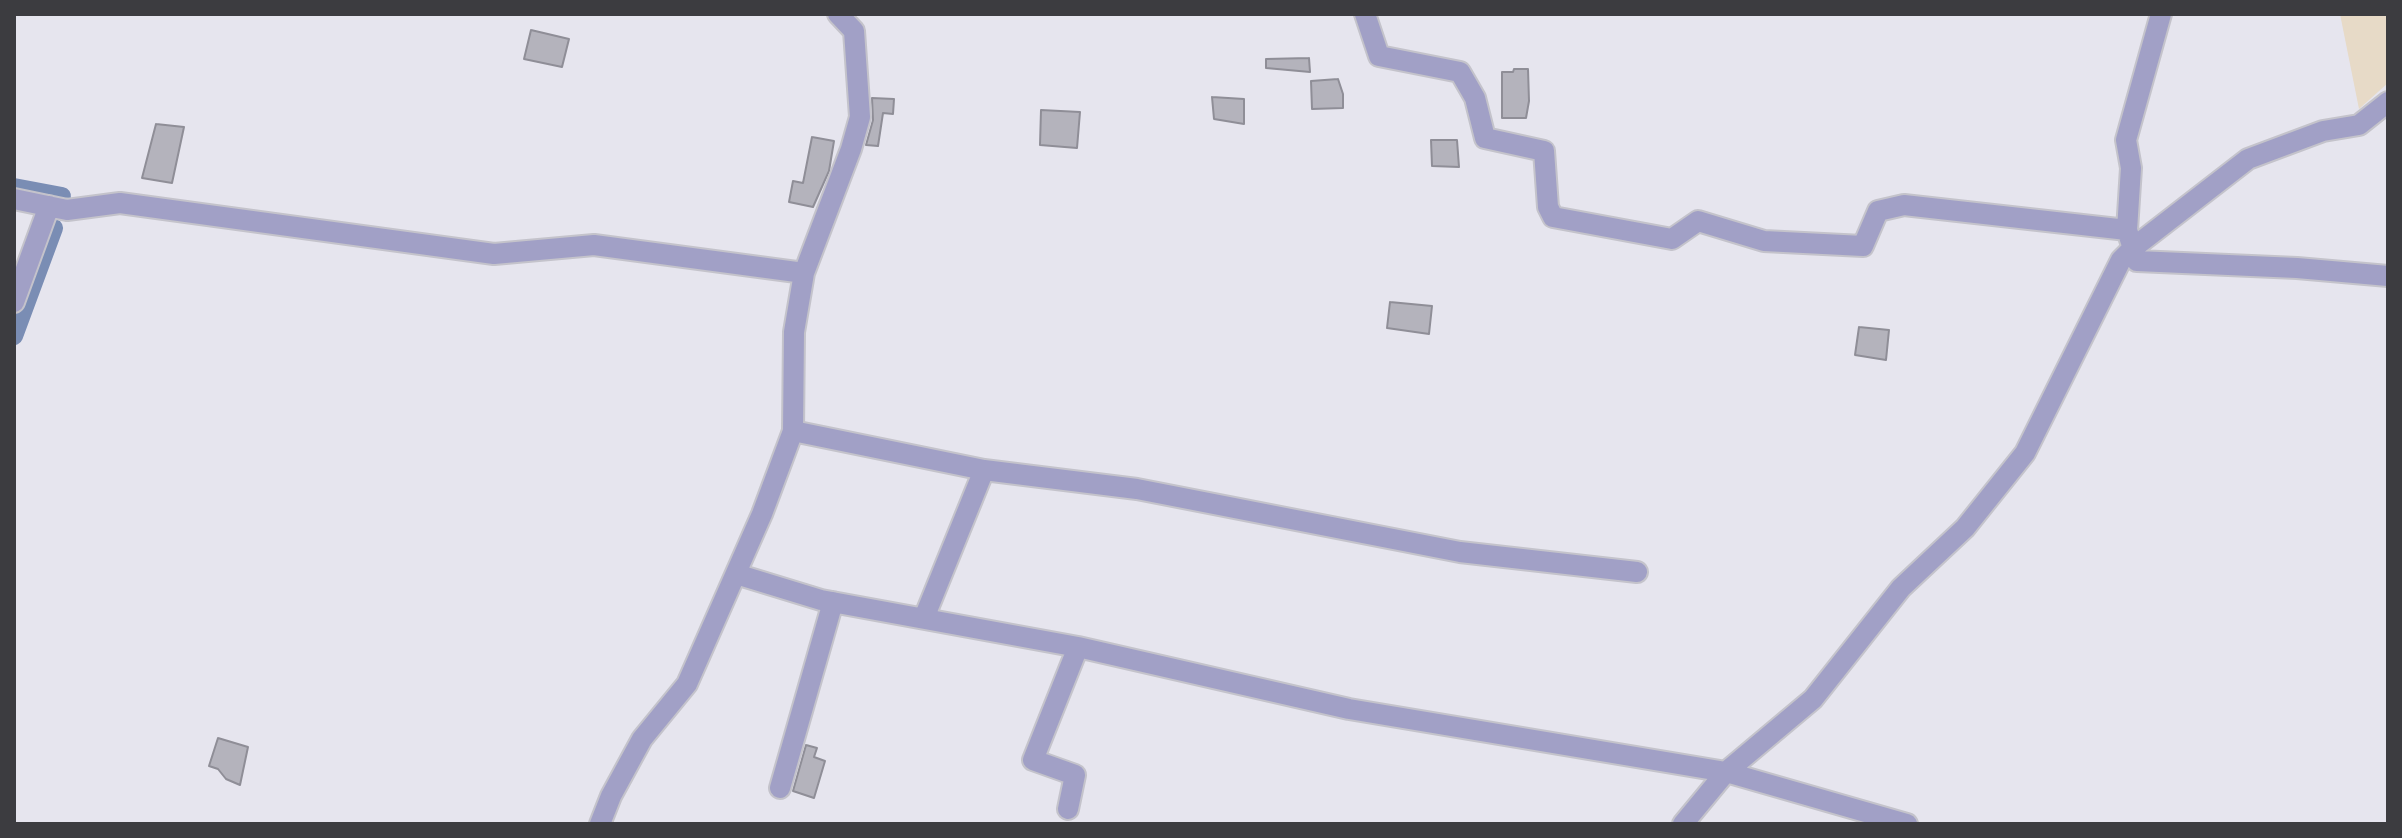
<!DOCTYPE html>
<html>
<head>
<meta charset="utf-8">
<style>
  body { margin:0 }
  #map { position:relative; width:2402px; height:838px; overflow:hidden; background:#e6e5ee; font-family:"IBM Plex Serif",serif }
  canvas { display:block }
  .frame { position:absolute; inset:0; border:16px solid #3c3c40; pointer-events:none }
</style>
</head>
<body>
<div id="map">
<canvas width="2402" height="838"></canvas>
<div class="frame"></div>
</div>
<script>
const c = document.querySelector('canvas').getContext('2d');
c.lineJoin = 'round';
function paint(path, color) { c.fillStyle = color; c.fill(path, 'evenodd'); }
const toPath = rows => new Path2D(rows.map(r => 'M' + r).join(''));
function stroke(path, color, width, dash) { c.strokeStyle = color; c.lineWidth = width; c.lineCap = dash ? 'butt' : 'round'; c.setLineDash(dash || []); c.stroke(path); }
paint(toPath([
  [2340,14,2388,14,2388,83,2359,109]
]), '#e7dac7');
stroke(toPath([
  [14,187,62,196],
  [14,336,54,228]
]), '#7a8db4', 18);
const building = toPath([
  [531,30,569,39,562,67,524,59,531,30],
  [1309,58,1310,72,1266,68,1266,59,1309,58],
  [1514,69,1528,69,1529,101,1526,118,1502,118,1502,72,1513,72,1514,69],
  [1338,79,1343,94,1343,108,1312,109,1311,81,1338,79],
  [1212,97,1244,99,1244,124,1214,119,1212,97],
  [872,98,894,99,893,114,883,113,878,146,866,145,873,120,872,98],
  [1041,110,1080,112,1077,148,1040,145,1041,110],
  [156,124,184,127,172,183,142,178,156,124],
  [812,137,834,141,829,171,813,207,789,202,793,181,803,183,812,137],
  [1431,140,1457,140,1459,167,1432,166,1431,140],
  [1390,302,1432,306,1429,334,1387,328,1390,302],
  [1859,327,1889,330,1886,360,1855,355,1859,327],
  [218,738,248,747,240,785,226,779,218,769,209,766,218,738],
  [806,745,817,748,814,757,825,761,814,798,793,791,806,745]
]);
paint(building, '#b4b3bc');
stroke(building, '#8f8e97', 2);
const minor = toPath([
  [1365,14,1379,56,1460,72,1475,98,1485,138,1544,151,1548,207,1553,217,1672,239,1698,221,1764,241,1863,246,1878,211,1904,205,2127,230,2137,261,2297,268,2388,276],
  [14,199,67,210,120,203,494,254,594,245,804,273,851,149,860,117,854,31,838,14],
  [2127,230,2131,168,2126,140,2161,14],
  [804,273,794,332,793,431,984,470,1137,489,1460,552,1637,572],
  [14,302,49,206],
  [736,574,821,600,1078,647,1349,709,1726,772,1907,824],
  [924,618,984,470],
  [780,788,833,602],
  [1068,809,1075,775,1033,760,1078,647],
  [600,824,611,796,642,739,687,684,762,514,793,431],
  [1683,824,1726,772,1813,699,1901,588,1965,528,2025,453,2121,260,2133,248,2248,159,2323,131,2359,125,2388,102]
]);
stroke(minor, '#c4c3cb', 24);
stroke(minor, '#a1a0c6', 20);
</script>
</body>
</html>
